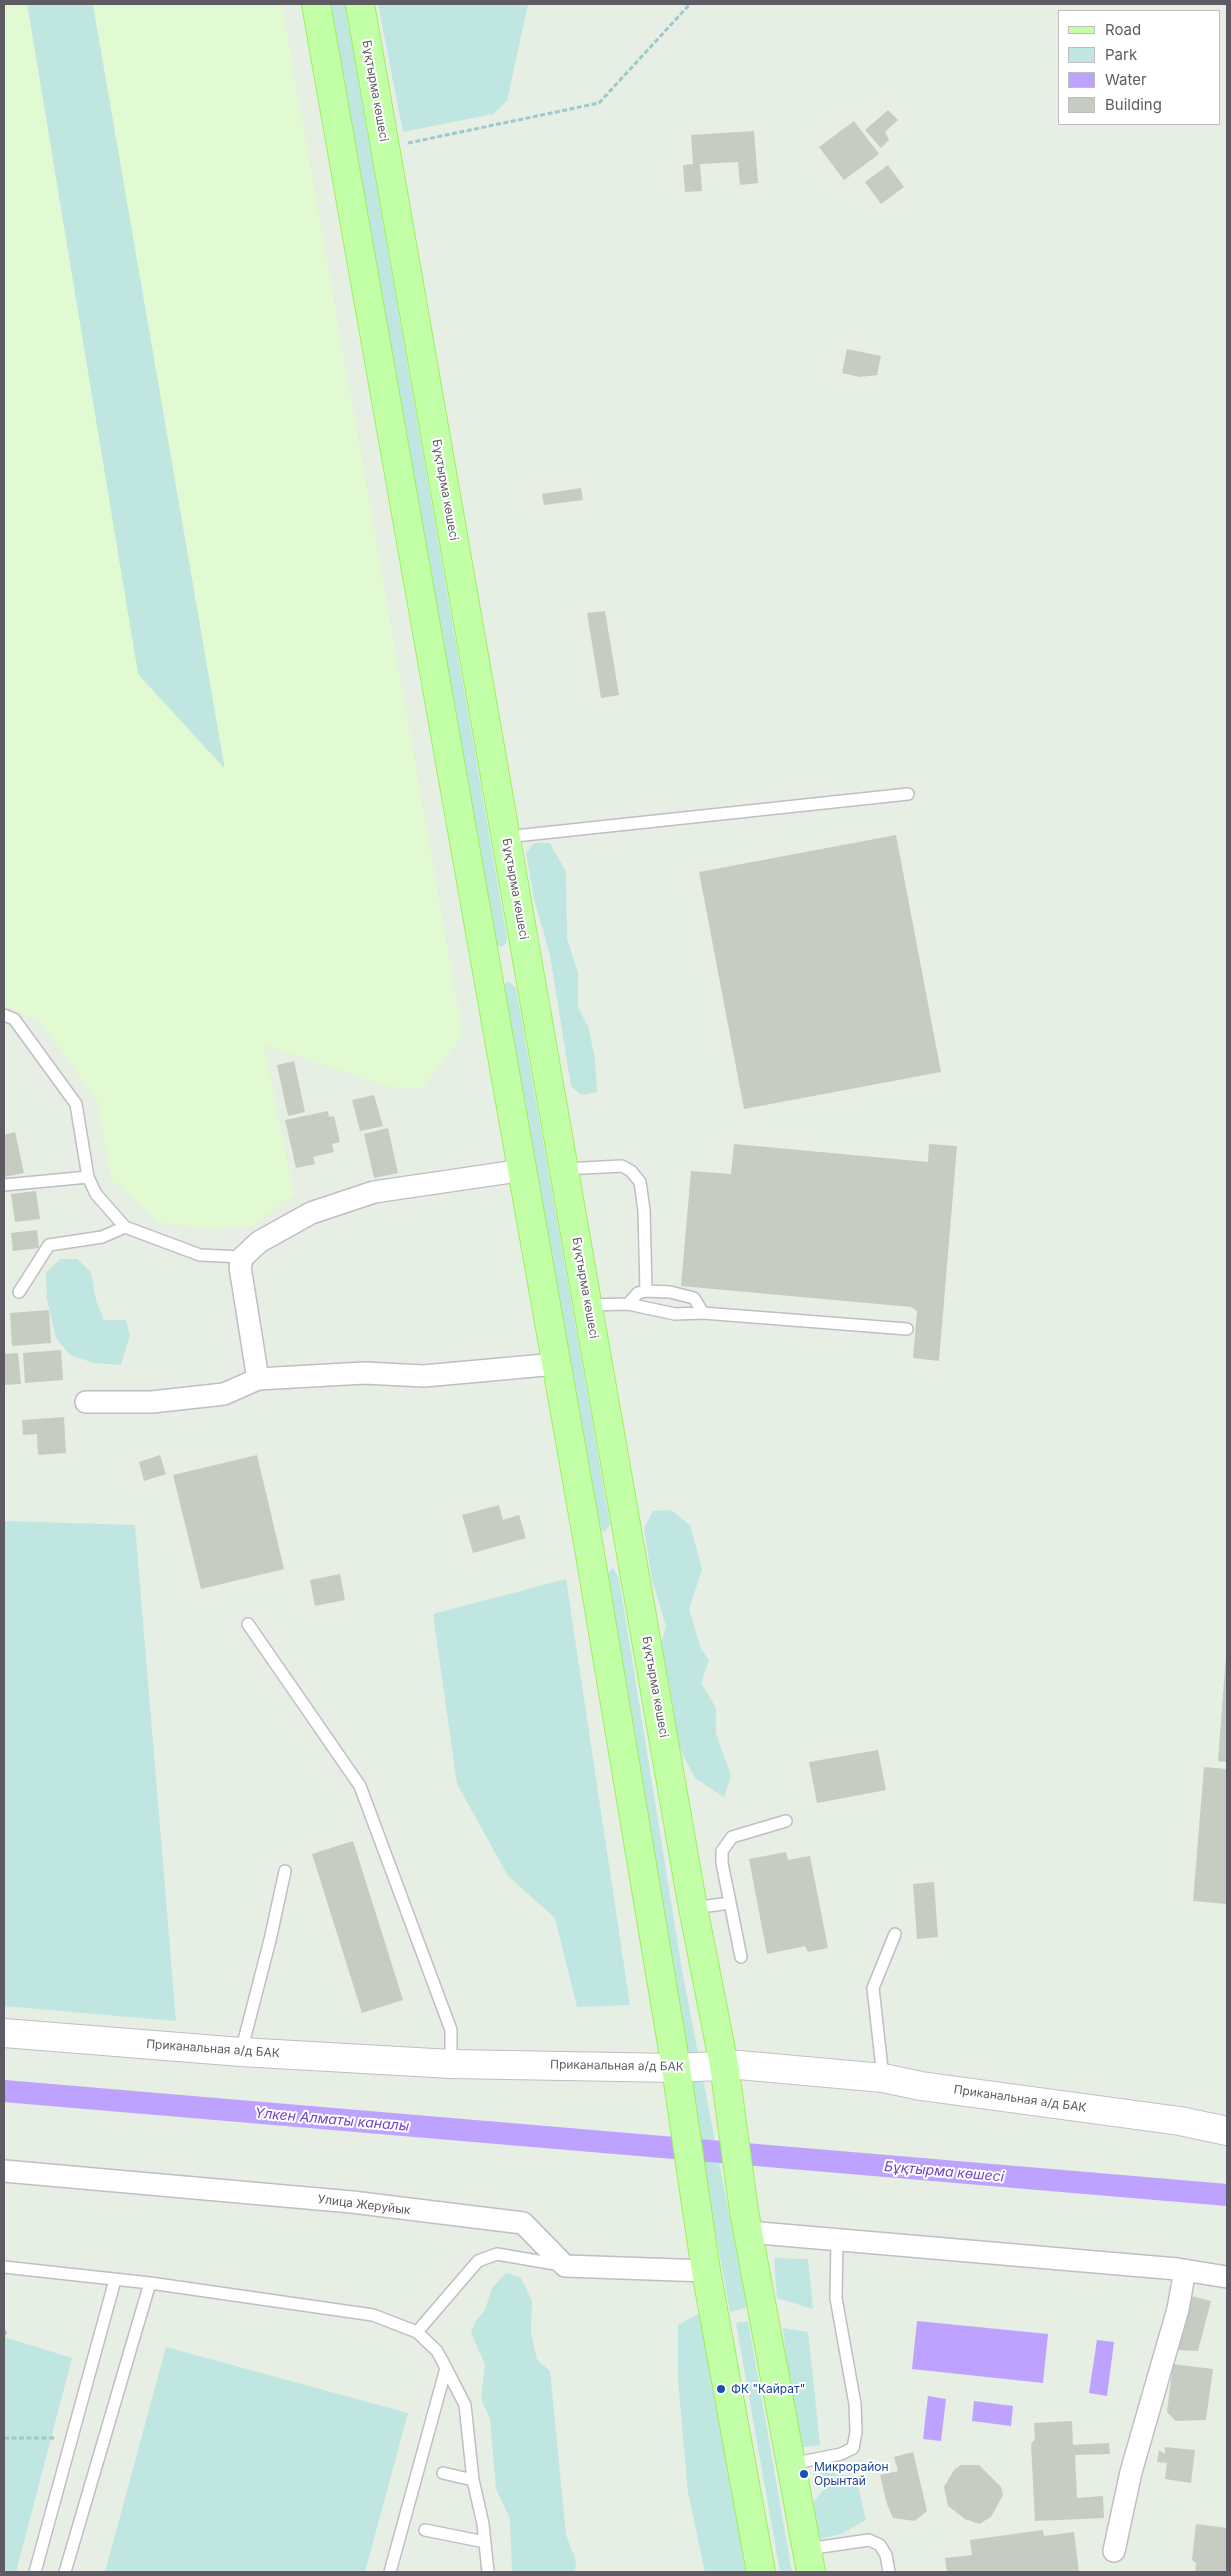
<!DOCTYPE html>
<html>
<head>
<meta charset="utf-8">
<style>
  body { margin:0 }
  #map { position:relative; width:1231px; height:2576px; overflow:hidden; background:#e7eee3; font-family:Inter,sans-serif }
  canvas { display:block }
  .frame { position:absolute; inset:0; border:5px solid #5f5b64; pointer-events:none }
  .legend { position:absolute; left:1058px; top:10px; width:162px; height:115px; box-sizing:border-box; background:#fff; border:1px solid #bfbdc1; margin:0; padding:6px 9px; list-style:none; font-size:15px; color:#5f5b64 }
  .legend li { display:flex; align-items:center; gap:10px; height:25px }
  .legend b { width:25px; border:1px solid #bfbdc1 }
</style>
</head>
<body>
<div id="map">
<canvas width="1231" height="2576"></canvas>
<div class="frame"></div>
<ul class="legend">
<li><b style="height:6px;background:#c2ffa7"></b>Road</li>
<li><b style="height:14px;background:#bfe6e0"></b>Park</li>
<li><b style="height:14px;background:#bda2ff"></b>Water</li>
<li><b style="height:14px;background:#c6ccc1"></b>Building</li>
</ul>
</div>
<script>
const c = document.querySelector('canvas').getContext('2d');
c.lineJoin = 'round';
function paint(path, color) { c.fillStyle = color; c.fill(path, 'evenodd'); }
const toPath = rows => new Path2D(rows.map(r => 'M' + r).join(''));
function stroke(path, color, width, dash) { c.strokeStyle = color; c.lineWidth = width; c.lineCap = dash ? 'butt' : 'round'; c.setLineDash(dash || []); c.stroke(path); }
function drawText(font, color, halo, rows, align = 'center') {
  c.font = font + ' Inter,sans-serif'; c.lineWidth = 4; c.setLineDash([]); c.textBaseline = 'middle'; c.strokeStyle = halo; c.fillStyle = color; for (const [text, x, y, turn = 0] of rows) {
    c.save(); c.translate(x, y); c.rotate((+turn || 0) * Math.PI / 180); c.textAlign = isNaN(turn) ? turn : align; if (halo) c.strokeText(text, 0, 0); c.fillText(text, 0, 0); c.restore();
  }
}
paint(toPath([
  [27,4,93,4,225,770,138,675],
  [329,4,345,4,507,938,506,944,501,947,496,945],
  [378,4,528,4,507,101,493,114,403,132],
  [534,843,550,843,566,872,567,938,578,973,578,1007,589,1029,595,1060,597,1092,582,1095,571,1086,550,955,534,899,526,853],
  [508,981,515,987,517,994,581,1357,610,1525,605,1532,598,1529,503,987],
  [60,1259,77,1259,91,1272,96,1300,104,1320,126,1320,130,1335,121,1365,94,1363,70,1355,56,1338,47,1299,46,1273],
  [671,1510,690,1525,702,1569,689,1609,701,1649,709,1660,701,1683,716,1708,716,1734,731,1776,724,1797,695,1778,676,1741,673,1705,661,1644,666,1626,652,1580,644,1528,653,1511],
  [4,1521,135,1525,176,2021,4,2006],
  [613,1568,619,1578,682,1970,747,2307,730,2312,668,1971,608,1580,609,1571],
  [566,1579,630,2005,577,2007,555,1918,508,1876,457,1784,433,1614],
  [774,2258,808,2259,813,2309,777,2298],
  [506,2273,521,2278,532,2301,531,2332,537,2360,550,2371,566,2535,576,2561,575,2572,512,2572,510,2519,496,2489,490,2419,481,2399,485,2364,471,2333,476,2321,485,2310,492,2288],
  [698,2314,711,2333,755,2572,705,2572,688,2492,678,2380,678,2325],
  [748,2321,792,2572,780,2572,736,2323],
  [783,2328,808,2332,820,2445,796,2448],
  [4,2337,72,2358,16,2572,4,2572],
  [166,2347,408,2413,365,2572,105,2572],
  [820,2471,856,2477,866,2520,841,2534,815,2540,811,2506,823,2490]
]), '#bfe6e0');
paint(toPath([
  [4,4,27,4,138,674,225,769,93,4,282,4,463,1035,421,1090,386,1086,264,1045,294,1194,252,1226,207,1229,158,1222,111,1178,97,1100,39,1020,4,1006]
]), '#e1fad1');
paint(toPath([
  [917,2321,1048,2334,1043,2383,912,2369],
  [1097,2340,1114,2342,1107,2396,1089,2393],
  [928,2396,946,2399,941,2441,923,2439],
  [974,2401,1013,2406,1011,2426,972,2421]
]), '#bda2ff');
stroke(toPath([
  [4,2091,1227,2195]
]), '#bda2ff', 22);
paint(toPath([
  [888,110,898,120,885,132,889,140,881,148,865,130],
  [854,121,879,154,844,180,819,147],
  [754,131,758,183,740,185,738,162,700,164,702,191,685,192,683,165,693,164,691,135],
  [888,165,904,187,881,204,865,182],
  [847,349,881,356,877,375,860,377,842,373],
  [581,488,583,500,544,505,542,494],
  [605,611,619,695,601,698,587,613],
  [896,835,941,1072,744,1109,699,872],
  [294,1061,305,1112,288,1116,277,1065],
  [374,1095,383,1126,360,1131,352,1100],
  [328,1111,329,1117,334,1116,340,1142,332,1144,334,1152,313,1157,315,1164,296,1168,285,1120],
  [388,1128,398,1173,374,1178,364,1134],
  [15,1132,24,1173,4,1177,4,1135],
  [734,1144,928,1162,929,1144,957,1146,939,1361,913,1358,917,1311,911,1307,681,1286,691,1171,731,1174],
  [36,1191,40,1219,15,1222,11,1194],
  [37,1230,39,1248,13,1251,11,1233],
  [49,1310,51,1343,12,1346,10,1313],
  [61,1350,63,1380,25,1383,23,1353],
  [18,1353,21,1384,4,1385,4,1354],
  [64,1417,66,1453,38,1455,37,1434,23,1435,22,1420],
  [160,1455,166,1474,144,1481,139,1462],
  [257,1455,284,1569,201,1589,173,1475],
  [499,1505,503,1520,519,1515,526,1538,473,1553,462,1515],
  [340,1574,345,1600,315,1606,310,1580],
  [1226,1655,1227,1655,1227,1762,1218,1761],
  [878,1750,886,1790,817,1803,809,1762],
  [1204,1767,1227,1769,1227,1904,1193,1901],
  [353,1841,403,2000,362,2013,312,1854],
  [786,1852,788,1860,810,1856,828,1948,808,1952,805,1946,767,1954,749,1859],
  [934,1882,938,1937,917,1939,913,1884],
  [1191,2296,1211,2301,1198,2351,1176,2350],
  [1173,2364,1213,2369,1206,2420,1176,2421,1167,2412],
  [1072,2421,1073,2445,1109,2443,1110,2454,1075,2455,1077,2498,1103,2496,1104,2518,1035,2521,1031,2444,1035,2439,1034,2423],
  [1165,2447,1195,2450,1191,2483,1165,2479,1167,2463,1157,2462,1159,2450,1165,2454],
  [913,2452,927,2511,915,2521,893,2518,887,2504,880,2475,898,2471,894,2457],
  [961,2465,979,2465,1001,2487,1003,2495,991,2517,979,2524,965,2519,948,2506,944,2487,954,2470],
  [1196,2524,1227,2528,1227,2572,1195,2572,1196,2563,1192,2560],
  [1043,2530,1044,2536,1074,2532,1079,2572,947,2572,945,2558,972,2555,970,2540]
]), '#c6ccc1');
const service = toPath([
  [506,837,908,794],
  [4,1015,14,1019,76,1104,88,1177,96,1194,125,1227,200,1255,243,1257],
  [564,1169,622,1166,631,1171,640,1182,644,1210,646,1291],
  [4,1185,88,1177],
  [19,1292,49,1245,102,1237,125,1227],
  [628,1304,638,1293,646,1291,670,1292,694,1298,703,1313],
  [588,1305,628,1304,675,1314,703,1313,907,1329],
  [248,1624,360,1786,451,2030,451,2064],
  [693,1908,730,1903],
  [741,1957,722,1863,722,1851,732,1837,786,1821],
  [241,2052,270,1940,285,1871],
  [883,2078,873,1988,895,1934],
  [4,2267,150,2283,373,2315,417,2332,437,2351,446,2368,390,2572],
  [417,2332,478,2261,497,2254,561,2265],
  [446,2368,465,2405,473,2480,483,2524,488,2572],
  [791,2464,841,2454,853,2448,856,2432,855,2404,836,2298,837,2239],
  [443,2473,473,2480],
  [425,2530,485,2542],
  [807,2549,869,2540,880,2545,886,2555,889,2572],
  [35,2572,115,2280],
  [65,2572,150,2283]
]);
const minor = toPath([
  [258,1379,364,1373,424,1376,556,1364],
  [86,1402,152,1402,224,1394,258,1379,240,1267,243,1257,259,1242,311,1213,374,1192,524,1170],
  [4,2171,352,2202,523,2223,565,2266,706,2271],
  [748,2232,1177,2269,1227,2277],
  [1114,2551,1131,2472,1178,2309,1185,2270]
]);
const tertiary = toPath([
  [4,2033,241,2052,451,2064,676,2068]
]);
const secondary = toPath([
  [676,2068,739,2065,883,2078,921,2086,1180,2121,1227,2131]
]);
const primary = toPath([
  [316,4,589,1548,676,2068,706,2271,761,2572],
  [360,4,693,1908,724,2065,744,2211,811,2572]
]);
stroke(service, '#c1bdc4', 14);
stroke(minor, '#c1bdc4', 24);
stroke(tertiary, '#c1bdc4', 30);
stroke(secondary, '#c4bfc8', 30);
stroke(primary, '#9af159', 30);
stroke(toPath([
  [408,143,599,103,690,4],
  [4,2335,6,2331],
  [4,2438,56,2438]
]), '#9dc8ce', 3, [5, 2.5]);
stroke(service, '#fff', 11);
stroke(minor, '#fff', 21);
stroke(tertiary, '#fff', 28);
stroke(secondary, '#fff', 28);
stroke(primary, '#c2ffa7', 28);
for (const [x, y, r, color] of [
  [721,2389,5,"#1a4fb4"],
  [804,2474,5,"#1a4fb4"]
]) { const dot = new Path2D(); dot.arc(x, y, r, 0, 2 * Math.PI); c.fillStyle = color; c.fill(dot); stroke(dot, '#fff', 2); }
drawText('12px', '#5f5b64', '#fff', [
  ["Бұқтырма көшесі",375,91,80],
  ["Бұқтырма көшесі",445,490,80],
  ["Бұқтырма көшесі",515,889,80],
  ["Бұқтырма көшесі",585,1288,80],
  ["Бұқтырма көшесі",655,1687,80],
  ["Приканальная а/д БАК",213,2049,4],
  ["Приканальная а/д БАК",617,2066,1],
  ["Приканальная а/д БАК",1020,2099,8],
  ["Улица Жеруйык",364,2205,7]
]);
drawText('12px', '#164399', '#fff', [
  ["ФК \"Кайрат\"",731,2389],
  ["Микрорайон",814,2467],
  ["Орынтай",814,2481]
], 'left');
drawText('italic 14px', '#7244c3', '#fff', [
  ["Үлкен Алматы каналы",332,2120,5],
  ["Бұқтырма көшесі",944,2172,5]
]);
</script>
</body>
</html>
